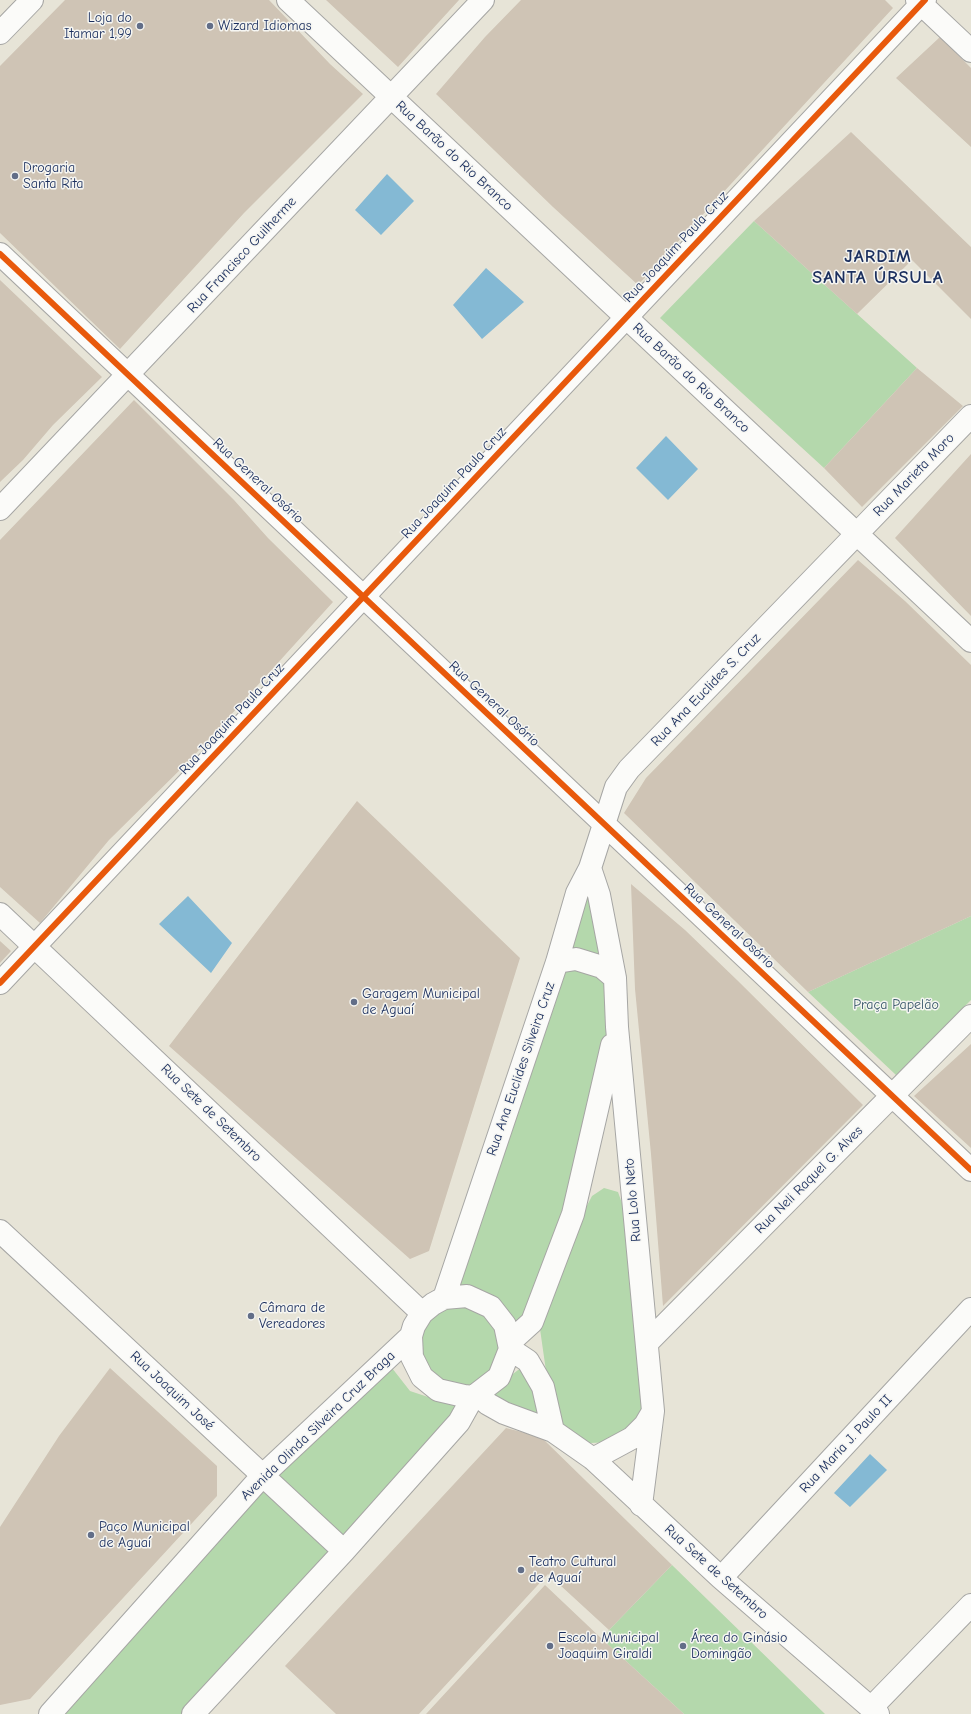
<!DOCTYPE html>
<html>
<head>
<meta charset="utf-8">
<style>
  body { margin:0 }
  canvas { display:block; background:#e7e4d7 }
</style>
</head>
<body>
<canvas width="971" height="1714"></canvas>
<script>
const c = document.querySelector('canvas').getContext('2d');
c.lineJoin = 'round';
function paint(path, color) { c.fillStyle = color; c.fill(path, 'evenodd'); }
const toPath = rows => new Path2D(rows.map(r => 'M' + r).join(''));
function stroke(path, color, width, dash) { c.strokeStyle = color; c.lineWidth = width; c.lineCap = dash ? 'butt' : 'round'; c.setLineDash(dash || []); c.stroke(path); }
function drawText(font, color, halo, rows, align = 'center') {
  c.font = font + ' "Comic Neue",sans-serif'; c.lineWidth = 3; c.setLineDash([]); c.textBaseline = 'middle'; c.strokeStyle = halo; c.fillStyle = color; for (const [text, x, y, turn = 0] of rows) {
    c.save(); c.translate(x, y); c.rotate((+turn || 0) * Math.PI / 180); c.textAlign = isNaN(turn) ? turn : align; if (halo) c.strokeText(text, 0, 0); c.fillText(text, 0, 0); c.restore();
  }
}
paint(toPath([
  [754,221,917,368,824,468,660,318],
  [590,868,615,978,557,962],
  [971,916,971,1000,896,1075,808,992],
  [564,965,604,971,613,1027,567,1214,521,1331,451,1290],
  [604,1188,618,1192,629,1223,643,1408,635,1423,612,1442,590,1443,560,1423,548,1385,540,1329,578,1223,592,1196],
  [446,1302,488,1309,505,1338,495,1374,458,1392,424,1376,417,1328],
  [526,1364,544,1423,489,1398,505,1380],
  [392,1368,410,1391,461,1408,187,1714,58,1714,267,1479],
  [672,1565,825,1714,684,1714,603,1640,609,1630]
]), '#b4d8ac');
paint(toPath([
  [387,174,414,201,381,235,355,210],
  [486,268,524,302,482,339,453,305],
  [666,436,698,469,668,500,636,468],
  [188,896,232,943,211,973,159,924],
  [870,1454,887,1470,850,1507,834,1493]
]), '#84b9d4');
paint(toPath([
  [65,0,269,0,330,64,363,94,244,213,120,349,0,233,0,66],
  [326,0,459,0,398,67],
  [521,0,885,0,893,8,638,285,553,207,436,94,485,37],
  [940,37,971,68,971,147,896,78],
  [851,132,971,247,971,319,912,260,857,314,754,221],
  [0,280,102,377,53,425,23,460,0,482],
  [917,368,963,406,862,507,824,468],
  [134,400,234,500,268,538,333,602,190,760,109,840,40,923,0,887,0,540],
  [971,454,971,616,895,538],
  [858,560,905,601,971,665,971,916,808,992,624,813,646,778],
  [357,801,520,958,429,1251,410,1259,169,1046],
  [631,884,685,930,737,980,863,1105,663,1306,651,1154,635,989],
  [0,941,11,951,0,963],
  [971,1044,971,1148,914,1096],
  [110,1368,217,1466,217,1496,30,1699,0,1705,0,1527,59,1436],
  [506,1428,541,1437,672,1565,609,1630,548,1574,419,1714,336,1714,285,1666],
  [545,1585,603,1640,684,1714,426,1714]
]), '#cfc4b5');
const minor = toPath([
  [288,0,971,641],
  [917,0,971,51],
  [0,33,32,0],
  [0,254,971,1170],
  [0,509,483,0],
  [590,868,616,787,629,769,971,416],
  [0,914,422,1313],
  [557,962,576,959,602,967,615,978],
  [0,983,925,0],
  [0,1231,344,1551],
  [467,1296,491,1307,505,1325,510,1349,499,1377,473,1397,464,1396,438,1390,422,1377,412,1357,411,1336,414,1326,422,1313,433,1304,444,1298,467,1296],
  [444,1298,557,962,577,893,590,868,599,895,615,978,617,1027,653,1411,641,1505],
  [510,1342,532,1322,573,1214,612,1045],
  [647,1343,971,1016],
  [510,1349,528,1361,543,1387,553,1431],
  [478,1395,488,1404,504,1413,553,1431,593,1459,721,1578,878,1714],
  [593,1459,632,1438,645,1425,652,1413],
  [721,1578,971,1309],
  [871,1708,971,1605],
  [50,1714,263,1475,411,1336],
  [193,1714,344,1551,459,1422,473,1397]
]);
stroke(minor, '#a6a6a4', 24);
stroke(minor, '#fbfbf9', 22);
stroke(toPath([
  [0,254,971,1170],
  [0,983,925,0]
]), '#e8590c', 6);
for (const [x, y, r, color] of [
  [140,26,4,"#626e88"],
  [210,26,4,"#626e88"],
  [15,176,4,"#626e88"],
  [354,1002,4,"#626e88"],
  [251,1316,4,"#626e88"],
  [91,1535,4,"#626e88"],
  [521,1570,4,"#626e88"],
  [550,1646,4,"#626e88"],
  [683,1646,4,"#626e88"]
]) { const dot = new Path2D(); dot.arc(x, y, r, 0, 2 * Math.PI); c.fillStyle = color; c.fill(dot); stroke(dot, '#f6f6f2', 1.5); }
drawText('14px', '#1b2f5e', '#f6f6f2', [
  ["Loja do",132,18,"right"],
  ["Itamar 1,99",132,34,"right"],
  ["Wizard Idiomas",218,26],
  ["Drogaria",23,168],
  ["Santa Rita",23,184],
  ["Garagem Municipal",362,994],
  ["de Aguaí",362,1010],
  ["Câmara de",259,1308],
  ["Vereadores",259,1324],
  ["Paço Municipal",99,1527],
  ["de Aguaí",99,1543],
  ["Teatro Cultural",529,1562],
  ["de Aguaí",529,1578],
  ["Escola Municipal",558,1638],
  ["Joaquim Giraldi",558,1654],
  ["Área do Ginásio",691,1638],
  ["Domingão",691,1654]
], 'left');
drawText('14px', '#1b2f5e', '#f6f6f2', [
  ["Rua Barão do Rio Branco",454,156,43],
  ["Rua Joaquim Paula Cruz",676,247,-47],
  ["Rua Francisco Guilherme",242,255,-47],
  ["Rua Barão do Rio Branco",691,378,43],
  ["Rua Marieta Moro",914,475,-46],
  ["Rua General Osório",258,481,43],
  ["Rua Joaquim Paula Cruz",454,483,-47],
  ["Rua Ana Euclides S. Cruz",706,690,-46],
  ["Rua General Osório",494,704,43],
  ["Rua Joaquim Paula Cruz",232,719,-47],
  ["Rua General Osório",729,926,43],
  ["Rua Ana Euclides Silveira Cruz",521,1069,-71],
  ["Rua Sete de Setembro",211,1113,44],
  ["Rua Neli Raquel G. Alves",809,1180,-45],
  ["Rua Lolo Neto",633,1200,-95],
  ["Rua Joaquim José",172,1391,43],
  ["Avenida Olinda Silveira Cruz Braga",318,1426,-44],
  ["Rua Maria J. Paulo II",846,1444,-47],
  ["Rua Sete de Setembro",716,1572,42]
]);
drawText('14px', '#375768', '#f6f6f2', [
  ["Praça Papelão",896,1005]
]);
c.letterSpacing = '1px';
drawText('bold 18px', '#1b2f5e', '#f6f6f2', [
  ["JARDIM",878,257],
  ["SANTA ÚRSULA",878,278]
]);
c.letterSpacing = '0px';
</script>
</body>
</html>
